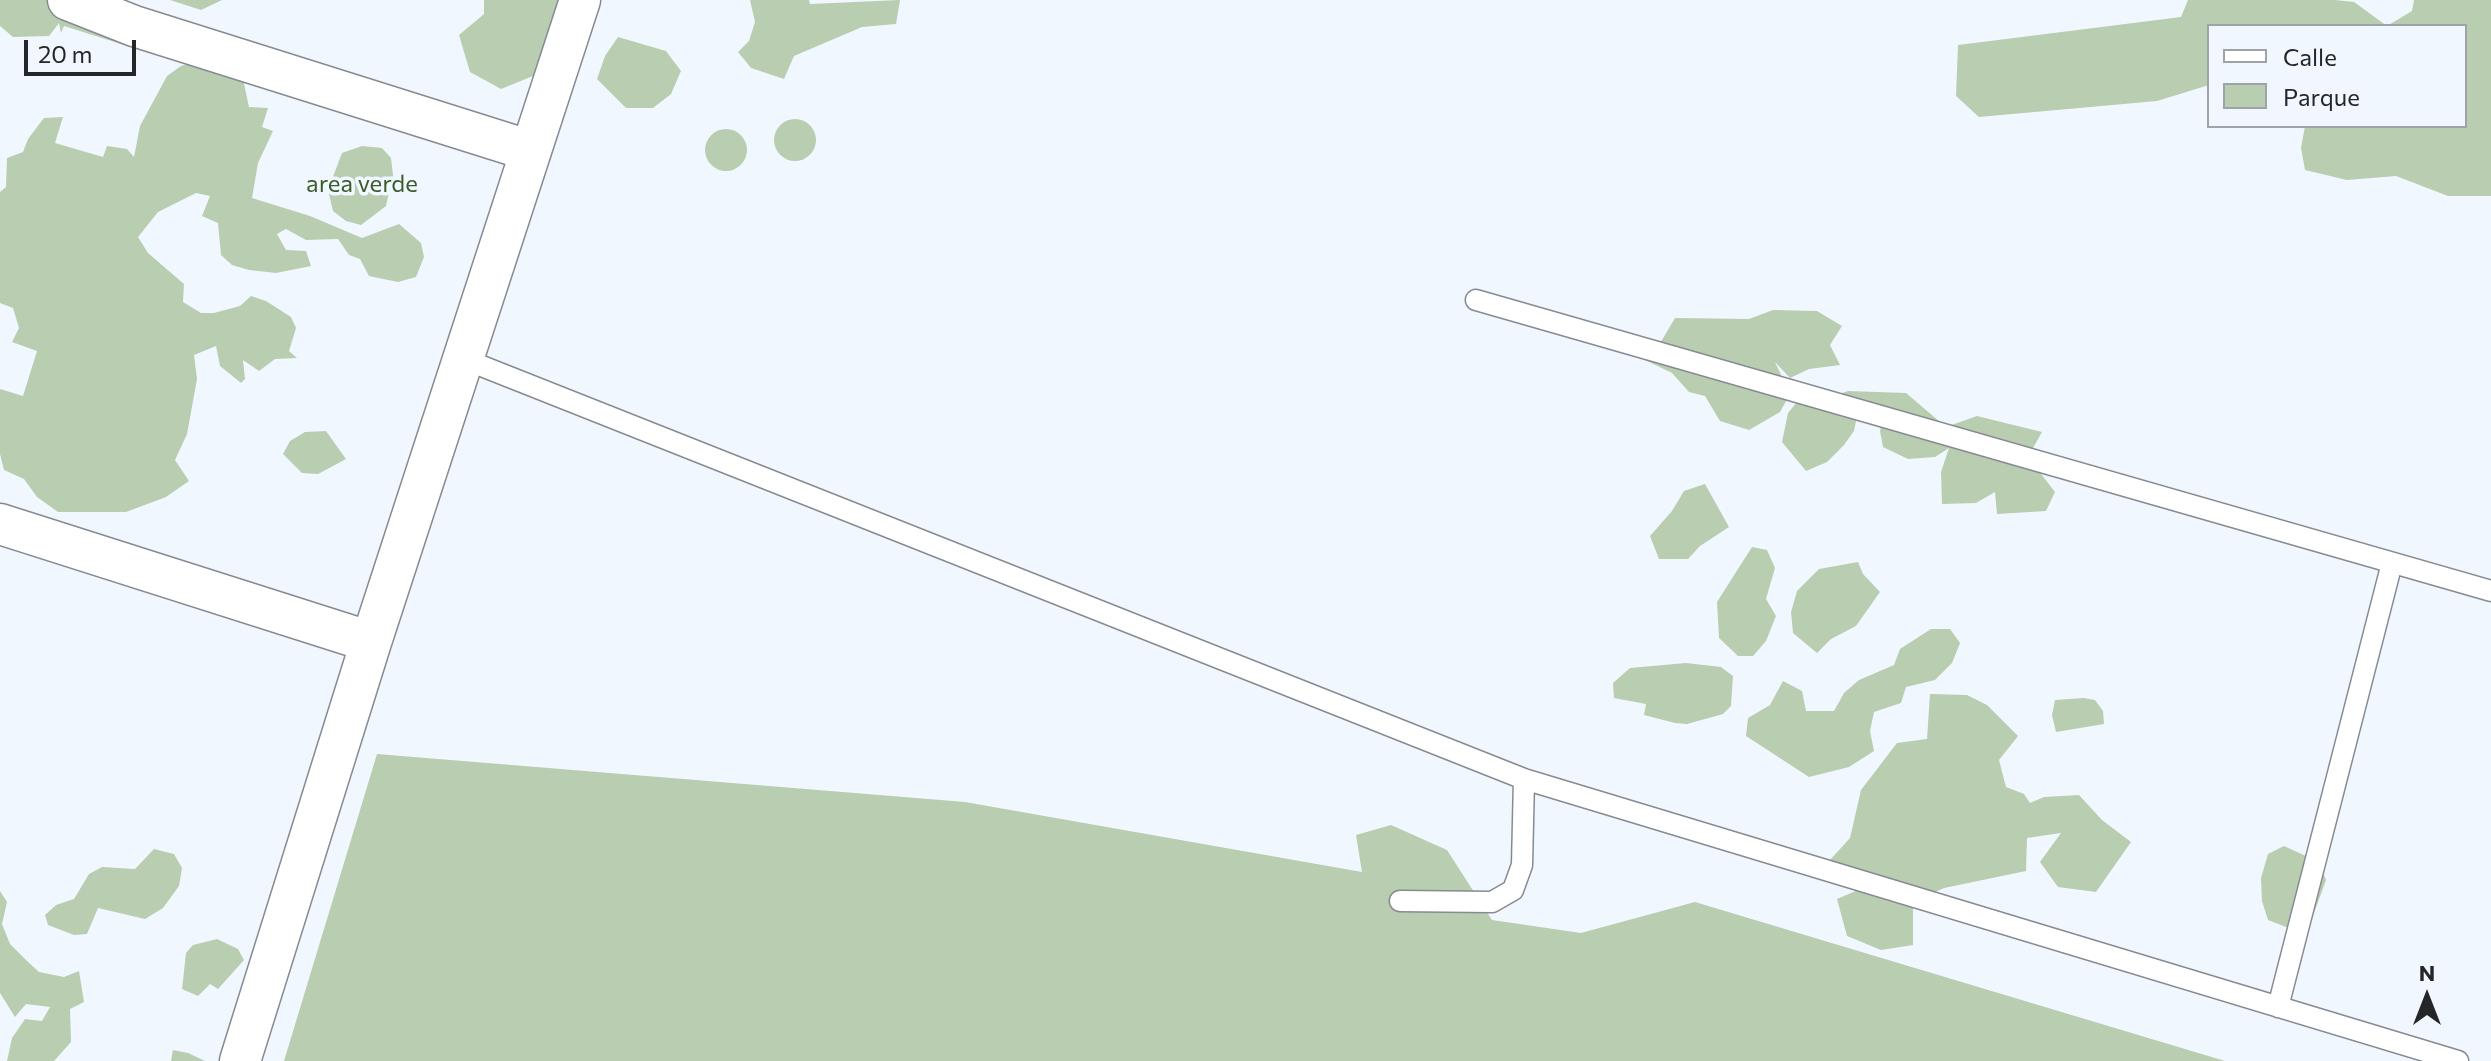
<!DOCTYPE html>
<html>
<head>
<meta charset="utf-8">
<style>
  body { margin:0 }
  #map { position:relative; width:2491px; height:1061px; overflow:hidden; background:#f1f7fe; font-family:Commissioner,sans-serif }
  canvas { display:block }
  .legend { position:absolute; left:2207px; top:24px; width:260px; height:104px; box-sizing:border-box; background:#f1f7fe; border:2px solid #9fa3a8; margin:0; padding:10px 14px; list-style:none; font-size:24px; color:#242628 }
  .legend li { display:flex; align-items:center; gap:16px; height:40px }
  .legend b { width:40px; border:2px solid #9fa3a8 }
  .north { position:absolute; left:2387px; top:957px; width:80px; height:80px; -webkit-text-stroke:6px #f1f7fe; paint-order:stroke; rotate:0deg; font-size:22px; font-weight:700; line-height:32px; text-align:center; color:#242628 }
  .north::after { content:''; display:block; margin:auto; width:28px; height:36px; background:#242628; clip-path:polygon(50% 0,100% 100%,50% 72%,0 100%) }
  .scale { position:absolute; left:24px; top:40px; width:112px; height:36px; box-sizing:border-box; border:4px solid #242628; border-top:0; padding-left:10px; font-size:24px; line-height:28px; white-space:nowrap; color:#242628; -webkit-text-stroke:6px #f1f7fe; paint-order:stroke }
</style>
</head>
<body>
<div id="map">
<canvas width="2491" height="1061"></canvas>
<ul class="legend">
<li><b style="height:10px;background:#fff"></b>Calle</li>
<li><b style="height:22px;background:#b9cdb1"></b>Parque</li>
</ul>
<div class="north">N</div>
<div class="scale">20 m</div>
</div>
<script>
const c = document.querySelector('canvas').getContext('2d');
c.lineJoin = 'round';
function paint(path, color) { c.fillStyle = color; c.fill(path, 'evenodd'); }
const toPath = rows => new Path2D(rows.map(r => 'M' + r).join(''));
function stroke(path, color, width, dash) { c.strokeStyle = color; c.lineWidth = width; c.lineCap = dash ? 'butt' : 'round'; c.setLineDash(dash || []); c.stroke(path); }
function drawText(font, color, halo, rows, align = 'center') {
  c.font = font + ' Commissioner,sans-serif'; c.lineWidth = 7; c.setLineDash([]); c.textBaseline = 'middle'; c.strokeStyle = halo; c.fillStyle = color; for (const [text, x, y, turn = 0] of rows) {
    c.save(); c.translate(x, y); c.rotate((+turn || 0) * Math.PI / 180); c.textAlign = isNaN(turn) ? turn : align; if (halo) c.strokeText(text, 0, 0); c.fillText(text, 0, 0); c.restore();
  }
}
paint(toPath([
  [0,0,50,0,59,20,63,0,134,26,137,49,64,26,61,33,59,23,49,36,13,37,0,26],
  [170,0,222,0,201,10],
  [484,0,562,0,553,32,533,76,501,89,470,72,459,35,484,14],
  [750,0,809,0,810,4,900,0,896,24,862,27,794,56,784,79,751,68,738,52,749,41,755,22],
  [2188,0,2335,0,2354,2,2387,26,2209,26,2209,85,2157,101,1979,117,1956,96,1958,45,2181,17],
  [2414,0,2491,0,2491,196,2448,196,2396,176,2347,180,2305,170,2301,148,2305,126,2465,126,2465,26,2387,26,2412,11],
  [618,37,666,51,681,71,671,94,653,108,626,108,597,79,605,56],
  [205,59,243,79,249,107,268,108,262,127,273,131,258,163,252,198,310,216,362,238,399,224,421,243,424,257,416,277,398,282,369,276,360,259,349,255,338,239,306,240,286,229,277,234,286,250,306,251,311,266,276,273,249,270,232,265,221,255,218,223,202,216,210,196,196,193,158,212,138,237,148,253,184,284,183,302,201,313,214,313,240,306,251,296,266,301,291,317,296,328,289,351,297,358,275,359,259,371,243,360,245,379,241,383,220,366,216,346,194,355,197,379,187,434,175,460,189,481,166,497,126,512,58,512,37,497,24,479,4,470,0,454,0,389,23,396,37,351,12,342,19,328,13,308,0,303,0,192,6,187,7,158,23,152,28,139,44,118,63,117,55,143,103,157,107,146,127,149,134,157,140,126,167,76,181,66],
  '774 140a21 21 0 1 1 42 0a21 21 0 1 1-42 0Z',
  '705 150a21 21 0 1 1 42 0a21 21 0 1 1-42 0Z',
  [362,146,382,148,391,158,393,175,386,206,361,225,346,221,333,211,328,190,342,153],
  [1773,310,1817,311,1842,326,1830,345,1840,365,1809,369,1790,378,1775,362,1790,394,1780,412,1749,430,1720,421,1705,396,1689,392,1672,373,1641,358,1662,340,1675,318,1749,319],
  [1848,391,1906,393,1946,427,1977,416,2042,432,2028,457,2055,492,2046,511,1997,514,1995,492,1976,503,1942,504,1941,472,1949,448,1935,457,1908,459,1883,447,1880,431,1885,411,1859,406,1854,431,1844,445,1827,462,1806,471,1782,442,1788,413,1801,397,1831,397],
  [326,431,346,459,318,474,302,473,283,454,290,441,305,432],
  [1705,484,1729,527,1700,546,1688,559,1659,559,1650,536,1672,511,1684,491],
  [1752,547,1767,550,1775,568,1766,599,1776,616,1766,641,1753,656,1738,656,1719,638,1717,602],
  [1858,562,1863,574,1880,592,1856,626,1831,639,1817,653,1793,633,1791,612,1797,591,1819,569],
  [1931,629,1950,629,1960,643,1952,663,1935,680,1906,687,1901,703,1874,712,1870,731,1874,751,1849,767,1809,777,1746,736,1748,718,1770,705,1783,681,1802,691,1806,711,1834,711,1844,693,1859,680,1894,665,1900,649],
  [1686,663,1721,667,1733,676,1731,706,1723,714,1687,724,1675,723,1644,715,1646,704,1614,698,1613,683,1630,668],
  [1930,694,1967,695,1987,705,2018,736,1999,760,2006,787,2024,794,2030,803,2044,797,2079,795,2102,820,2131,842,2096,892,2058,887,2040,862,2061,833,2027,838,2026,871,1944,888,1913,902,1913,945,1881,950,1847,936,1837,899,1874,883,1830,860,1850,838,1861,790,1897,743,1927,739],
  [2084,698,2095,700,2103,711,2104,724,2056,732,2052,715,2055,700],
  [377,754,965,802,1362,872,1356,835,1391,825,1447,850,1492,920,1581,933,1695,902,2225,1061,284,1061],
  [2284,846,2319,862,2326,880,2314,913,2286,927,2268,920,2262,901,2261,878,2268,854],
  [154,849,174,854,182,868,179,886,163,908,145,919,98,908,87,934,74,935,48,925,45,915,56,905,74,899,89,874,102,867,135,869],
  [0,891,7,902,2,924,10,944,27,961,39,972,64,977,79,971,84,1002,70,1009,71,1042,54,1061,7,1061,12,1038,25,1019,42,1021,50,1007,26,1004,15,1017,0,993],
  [217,939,238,949,244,960,218,989,210,984,198,996,182,989,186,953,193,945],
  [173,1050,188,1053,205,1061,171,1061]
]), '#b9cdb1');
const service = toPath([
  [1476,300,2491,591],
  [464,359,1524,779,2458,1061],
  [1400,901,1492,902,1513,890,1522,865,1524,779],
  [2278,1007,2392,563]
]);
const minor = toPath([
  [68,0,134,26,531,151],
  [0,524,371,642],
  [240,1061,371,642,580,0]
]);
stroke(service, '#868b91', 23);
stroke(minor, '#868b91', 43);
stroke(service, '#fff', 20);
stroke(minor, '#fff', 40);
drawText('24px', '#3b5b2b', '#f1f7fe', [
  ["area verde",362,184]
]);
</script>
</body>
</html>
